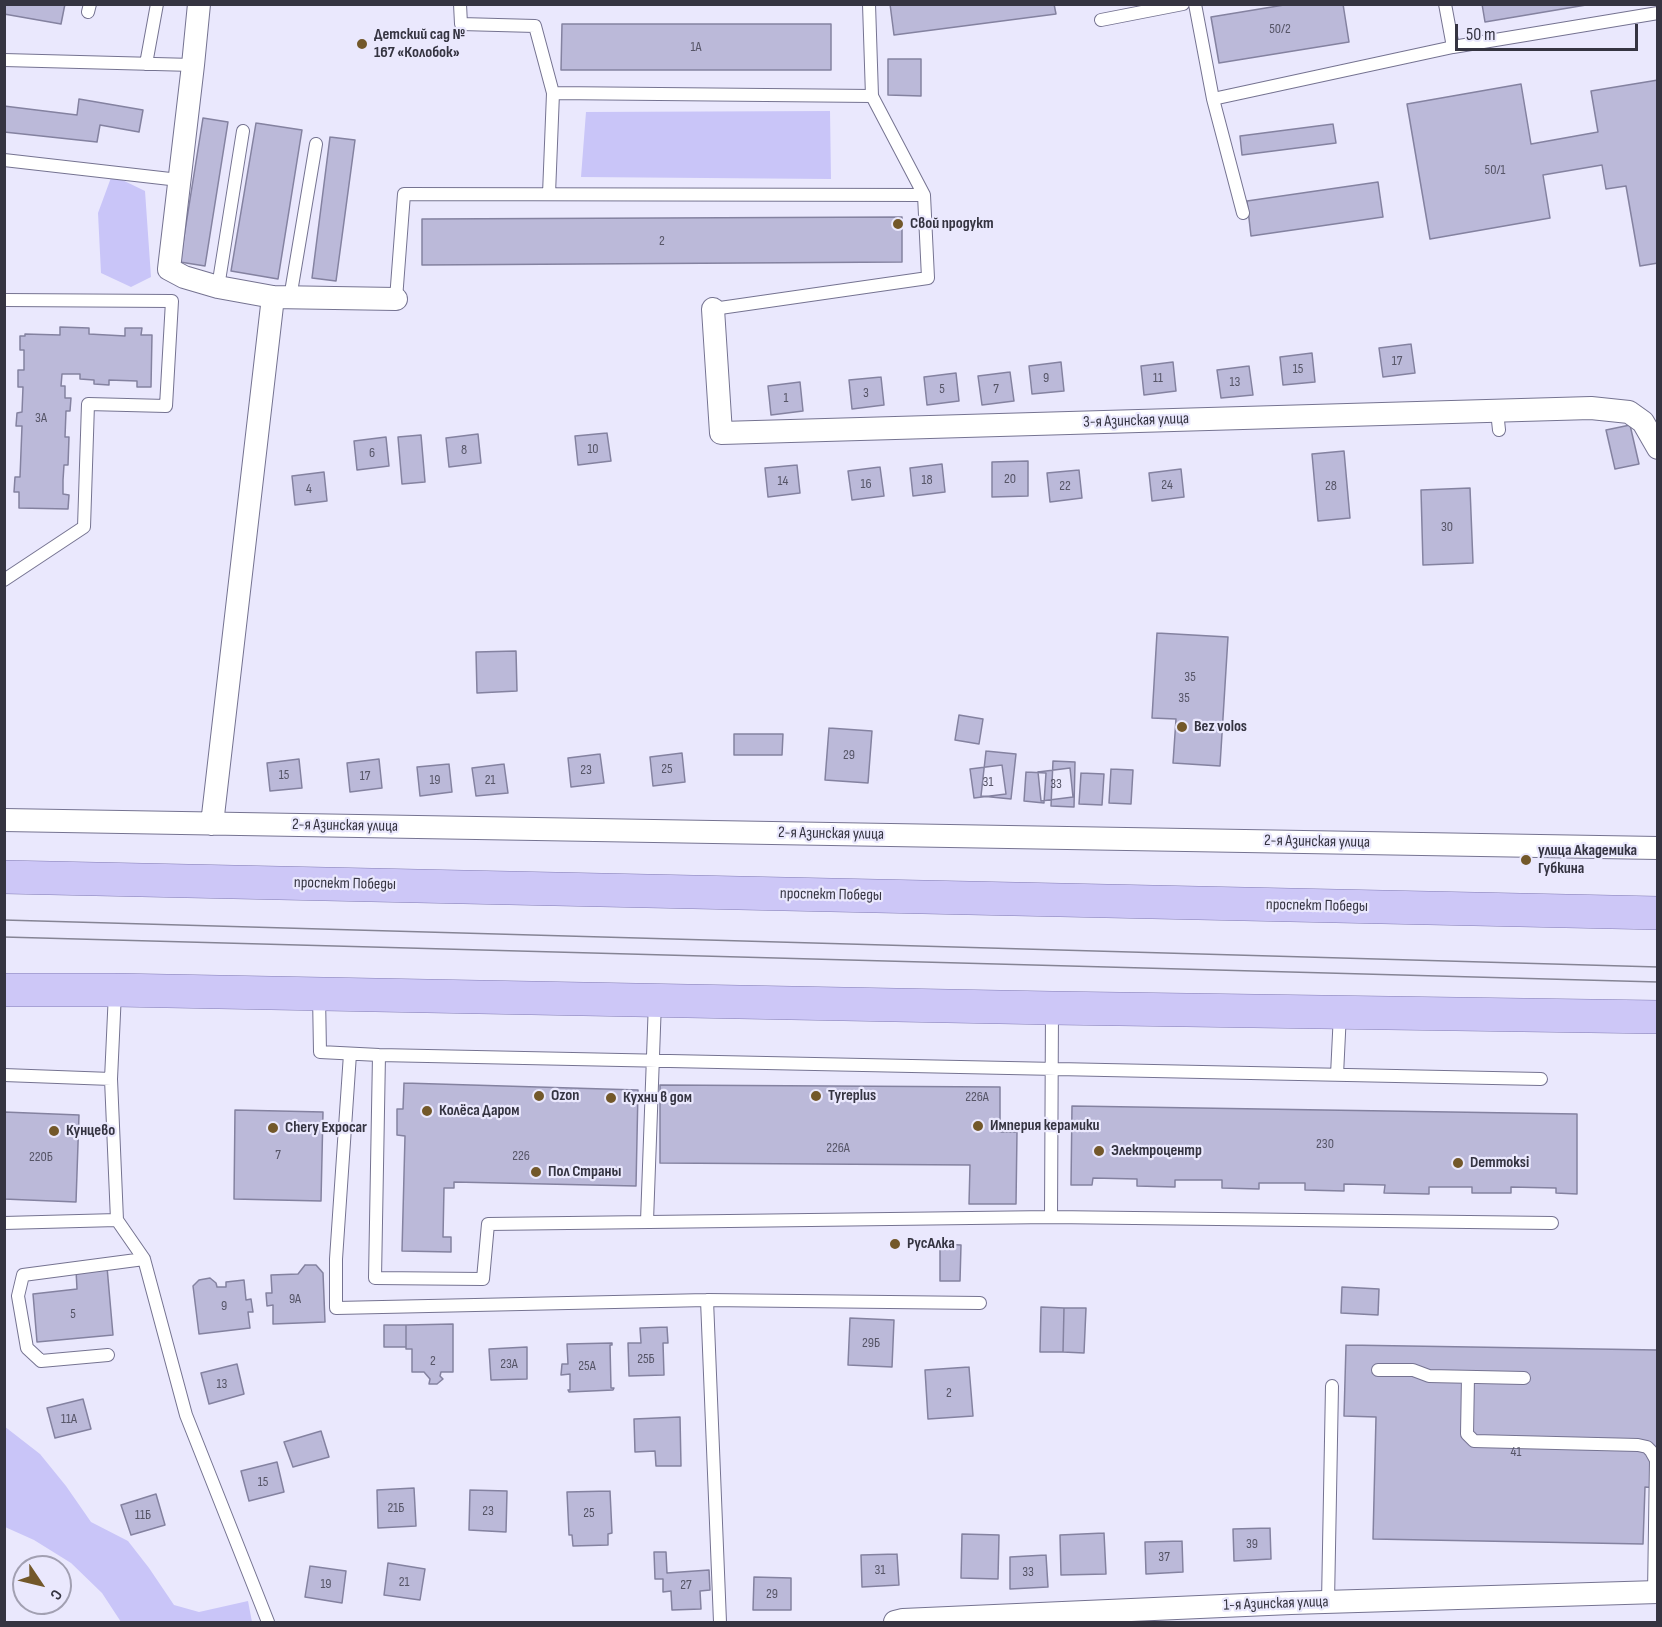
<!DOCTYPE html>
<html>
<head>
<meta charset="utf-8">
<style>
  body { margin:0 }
  #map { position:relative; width:1662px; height:1627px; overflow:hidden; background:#eae8fd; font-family:"Sofia Sans Condensed",sans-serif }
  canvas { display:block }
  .frame { position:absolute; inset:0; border:6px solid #353441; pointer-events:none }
  .north { position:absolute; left:12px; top:1555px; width:60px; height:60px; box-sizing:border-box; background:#eae8fd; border:2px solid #a2a0b2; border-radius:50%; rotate:125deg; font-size:16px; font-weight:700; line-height:24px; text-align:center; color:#353441 }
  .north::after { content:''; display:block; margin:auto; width:21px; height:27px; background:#73582a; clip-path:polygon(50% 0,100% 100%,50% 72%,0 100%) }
  .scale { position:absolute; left:1455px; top:24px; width:183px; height:27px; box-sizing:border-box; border:3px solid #353441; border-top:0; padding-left:8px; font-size:18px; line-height:21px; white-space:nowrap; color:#353441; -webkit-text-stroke:4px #eae8fd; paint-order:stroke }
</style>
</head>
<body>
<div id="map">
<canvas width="1662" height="1627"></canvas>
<div class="frame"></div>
<div class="north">С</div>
<div class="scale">50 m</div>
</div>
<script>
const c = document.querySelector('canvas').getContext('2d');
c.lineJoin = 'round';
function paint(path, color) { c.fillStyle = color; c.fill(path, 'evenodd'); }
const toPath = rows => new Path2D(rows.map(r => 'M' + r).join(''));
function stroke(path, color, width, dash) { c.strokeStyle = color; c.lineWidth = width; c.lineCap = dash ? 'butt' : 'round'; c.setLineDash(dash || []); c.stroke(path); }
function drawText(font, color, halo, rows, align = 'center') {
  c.font = font + ' "Sofia Sans Condensed",sans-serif'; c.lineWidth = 4.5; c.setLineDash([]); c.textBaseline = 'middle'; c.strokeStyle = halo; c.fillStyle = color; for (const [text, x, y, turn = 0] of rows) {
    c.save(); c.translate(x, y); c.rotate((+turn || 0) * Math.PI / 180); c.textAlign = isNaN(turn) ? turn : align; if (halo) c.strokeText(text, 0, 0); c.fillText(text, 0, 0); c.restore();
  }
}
paint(toPath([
  [830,111,831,179,581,177,586,112],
  [112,175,145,191,151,277,131,287,101,273,98,213],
  [4,1426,40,1454,66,1486,91,1522,128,1541,149,1568,174,1605,199,1612,248,1601,252,1622,121,1622,102,1593,71,1563,34,1540,5,1527]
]), '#c9c5f8');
const building = toPath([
  [4,4,65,4,61,24,4,14,4,4],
  [890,4,1054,4,1056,14,894,35,890,4],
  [1290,4,1343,4,1349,42,1219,63,1211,17,1290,4],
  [1482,4,1592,4,1485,22,1482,4],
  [562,24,831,24,831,70,561,70,562,24],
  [888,59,921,59,921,96,888,95,888,59],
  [1658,80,1658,263,1640,266,1626,186,1606,189,1602,165,1543,175,1550,218,1430,239,1407,104,1521,84,1531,144,1598,132,1591,91,1658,80],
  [79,99,143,110,139,132,100,125,97,142,4,132,4,106,77,115,79,99],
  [203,118,228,122,205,266,180,262,203,118],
  [256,123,302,130,278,279,231,271,256,123],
  [1333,124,1336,143,1242,155,1240,136,1333,124],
  [330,137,355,140,336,281,312,278,330,137],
  [1378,182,1383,217,1251,236,1247,201,1378,182],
  [902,217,902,262,422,265,422,219,902,217],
  [60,327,89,328,89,334,125,336,125,328,142,328,141,335,152,335,151,387,137,387,137,381,109,380,109,385,94,384,94,380,80,379,80,374,62,374,61,386,65,386,65,398,71,398,70,411,66,411,65,437,69,437,68,465,64,465,63,480,63,494,69,495,68,509,19,508,19,492,14,492,15,477,20,477,22,426,16,426,17,413,22,412,23,387,18,387,18,370,24,370,24,350,20,350,20,336,25,336,25,334,60,335,60,327],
  [1411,344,1415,373,1383,377,1379,348,1411,344],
  [1312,353,1315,382,1283,385,1280,357,1312,353],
  [1061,362,1064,391,1032,394,1029,366,1061,362],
  [1173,362,1176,391,1144,395,1141,366,1173,362],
  [1249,366,1253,395,1221,398,1217,370,1249,366],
  [1010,372,1014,401,982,405,978,376,1010,372],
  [956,373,959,401,927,405,924,377,956,373],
  [881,377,884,405,852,409,849,380,881,377],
  [800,382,803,411,771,415,768,386,800,382],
  [1630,425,1639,464,1615,469,1606,430,1630,425],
  [607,433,611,461,578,465,575,436,607,433],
  [478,434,481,463,449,467,446,438,478,434],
  [421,435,425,482,402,484,398,437,421,435],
  [386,437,389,466,357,470,354,441,386,437],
  [1344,451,1350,518,1318,521,1312,454,1344,451],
  [1028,461,1028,496,992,497,992,462,1028,461],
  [942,464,945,492,913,496,910,468,942,464],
  [797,465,800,493,768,497,765,468,797,465],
  [880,467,884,496,852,500,848,471,880,467],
  [1181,469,1184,497,1152,501,1149,473,1181,469],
  [1079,470,1082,498,1050,502,1047,473,1079,470],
  [324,472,327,501,295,505,292,476,324,472],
  [1470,488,1473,563,1423,565,1421,490,1470,488],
  [1157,633,1228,637,1220,766,1173,763,1176,719,1152,718,1157,633],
  [516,651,517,691,477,693,476,652,516,651],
  [959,715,983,719,979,744,955,740,959,715],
  [829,728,872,731,868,783,825,780,829,728],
  [734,734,783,734,782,755,734,755,734,734],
  [986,751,1016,754,1011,799,981,796,986,751],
  [682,753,685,782,653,786,650,757,682,753],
  [600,754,604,783,571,787,568,758,600,754],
  [299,759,302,788,270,791,267,763,299,759],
  [379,759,382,788,350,792,347,763,379,759],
  [1053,761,1075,762,1074,807,1051,806,1053,761],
  [449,764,452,792,420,796,417,767,449,764],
  [504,764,508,793,476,796,472,768,504,764],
  [1002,765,1006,794,974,798,970,769,1002,765],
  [1070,768,1073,797,1041,801,1038,772,1070,768],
  [1111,769,1133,770,1131,804,1109,803,1111,769],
  [1026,772,1046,773,1044,803,1024,801,1026,772],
  [1081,773,1104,774,1102,805,1079,804,1081,773],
  [404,1083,638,1090,636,1186,454,1182,454,1188,444,1188,443,1237,451,1237,451,1252,402,1251,405,1136,397,1135,397,1109,403,1109,404,1083],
  [660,1085,1000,1087,1000,1132,1017,1132,1016,1204,969,1204,970,1165,660,1163,660,1085],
  [1072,1106,1577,1114,1577,1194,1556,1193,1556,1188,1511,1187,1511,1193,1472,1193,1472,1187,1429,1187,1429,1194,1384,1193,1385,1185,1344,1184,1344,1191,1305,1190,1305,1183,1259,1183,1259,1189,1222,1188,1222,1180,1175,1180,1175,1187,1137,1186,1137,1179,1093,1178,1092,1185,1071,1185,1072,1106],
  [235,1110,323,1112,321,1201,234,1199,235,1110],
  [4,1112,79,1115,76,1202,4,1199,4,1112],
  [940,1244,961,1245,960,1281,940,1281,940,1244],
  [305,1265,316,1265,323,1273,325,1322,273,1324,273,1305,267,1306,266,1293,272,1293,271,1275,298,1274,305,1265],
  [107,1267,113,1335,37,1342,33,1294,77,1289,76,1270,107,1267],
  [210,1278,216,1283,217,1287,226,1287,226,1282,244,1280,246,1300,251,1299,253,1312,248,1312,250,1328,199,1334,193,1286,199,1280,210,1278],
  [1342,1287,1379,1289,1378,1315,1341,1313,1342,1287],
  [1041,1307,1064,1308,1063,1352,1040,1352,1041,1307],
  [1064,1308,1086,1308,1084,1353,1063,1352,1064,1308],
  [850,1318,894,1320,892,1367,848,1365,850,1318],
  [453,1324,453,1372,441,1372,440,1376,443,1379,437,1384,429,1384,430,1379,424,1372,412,1372,412,1349,406,1349,406,1325,453,1324],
  [384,1325,406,1325,406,1347,384,1347,384,1325],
  [667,1327,668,1343,663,1343,664,1375,629,1376,628,1343,641,1343,640,1328,667,1327],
  [612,1343,612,1345,610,1345,611,1388,614,1388,613,1390,569,1392,568,1390,570,1390,570,1374,561,1375,562,1364,568,1364,567,1344,612,1343],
  [1346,1345,1658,1350,1658,1488,1645,1487,1643,1544,1373,1539,1376,1417,1344,1416,1346,1345],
  [527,1347,527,1379,491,1380,489,1349,527,1347],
  [237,1364,244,1394,209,1404,201,1373,237,1364],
  [969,1367,973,1416,928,1419,925,1370,969,1367],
  [83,1399,91,1429,55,1438,47,1408,83,1399],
  [680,1417,681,1466,656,1466,655,1451,635,1452,634,1419,680,1417],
  [321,1431,329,1457,293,1467,284,1442,321,1431],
  [277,1462,284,1492,249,1501,241,1471,277,1462],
  [414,1488,416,1526,378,1528,377,1490,414,1488],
  [470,1490,507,1491,506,1532,469,1530,470,1490],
  [610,1491,612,1533,608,1534,608,1545,573,1546,572,1535,569,1535,567,1492,610,1491],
  [156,1494,165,1525,131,1535,121,1505,156,1494],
  [1270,1528,1271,1559,1234,1561,1233,1529,1270,1528],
  [1104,1533,1106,1574,1061,1575,1060,1535,1104,1533],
  [962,1534,999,1535,998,1579,961,1578,962,1534],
  [1182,1541,1183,1572,1146,1574,1145,1542,1182,1541],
  [654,1552,666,1552,667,1573,709,1570,710,1590,700,1591,701,1609,672,1610,671,1591,663,1592,663,1579,655,1579,654,1552],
  [897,1554,899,1585,862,1587,861,1555,897,1554],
  [1046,1555,1048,1587,1010,1589,1010,1557,1046,1555],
  [388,1563,425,1569,420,1600,384,1595,388,1563],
  [310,1566,346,1571,342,1603,305,1597,310,1566],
  [754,1577,791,1578,791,1610,753,1610,754,1577]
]);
paint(building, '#bbb9d9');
stroke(building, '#8482a0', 1.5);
const service = toPath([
  [460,4,461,24,535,26,553,93],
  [1195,4,1213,99,1453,47,1658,13],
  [1445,4,1453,47],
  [88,12,90,4],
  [1101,20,1183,4],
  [4,60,193,65],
  [146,64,157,4],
  [1213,99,1243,213],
  [4,160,179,180],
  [549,194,553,93,872,96],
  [218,287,243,131],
  [290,298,316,144],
  [396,299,404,194,924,195],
  [4,300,172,301,166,406,88,404,84,527,4,580],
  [713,309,928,278,924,195,872,96,869,4],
  [1497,411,1499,430],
  [319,995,320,1052,379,1055,1541,1079],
  [350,1054,336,1259,336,1308,707,1300],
  [379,1055,375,1278,483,1279,488,1224,1051,1217,1552,1223],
  [4,1075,111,1079],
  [1337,1075,1340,1013],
  [1051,1217,1052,1009],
  [117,1220,144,1259,186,1415,268,1622],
  [647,1221,655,1001],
  [4,1223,117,1220,111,1079,115,992],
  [108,1355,41,1361,27,1348,18,1296,23,1275,144,1259],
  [1378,1370,1413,1370,1429,1376,1524,1378],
  [1468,1377,1467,1434,1474,1441,1638,1445,1647,1447,1651,1451,1656,1460,1654,1593],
  [1328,1602,1332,1386],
  [720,1622,707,1300,980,1303]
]);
const minor = toPath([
  [199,4,193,65,169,269,184,277,218,287,273,297,396,299],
  [713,309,721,433,1591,408,1629,412,1643,422,1658,448],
  [4,820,1658,848],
  [212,824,273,297],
  [895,1622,903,1620,1291,1603,1658,1592]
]);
const primary = toPath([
  [4,877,1658,913],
  [4,990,115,990,1052,1008,1658,1017]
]);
stroke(service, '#757391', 14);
stroke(minor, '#757391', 24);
stroke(primary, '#827cb4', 34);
stroke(service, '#fff', 12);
stroke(minor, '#fff', 22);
stroke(primary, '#cdc7f7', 33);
stroke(toPath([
  [4,920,1658,967],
  [4,937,1658,982]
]), '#858494', 1.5);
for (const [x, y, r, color] of [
  [362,44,6,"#73582a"],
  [898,224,6,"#73582a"],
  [1182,727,6,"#73582a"],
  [1526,860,6,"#73582a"],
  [539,1096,6,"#73582a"],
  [816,1096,6,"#73582a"],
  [611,1098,6,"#73582a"],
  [427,1111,6,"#73582a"],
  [978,1126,6,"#73582a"],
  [273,1128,6,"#73582a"],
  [54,1131,6,"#73582a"],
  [1099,1151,6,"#73582a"],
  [1458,1163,6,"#73582a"],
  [536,1172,6,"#73582a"],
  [895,1244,6,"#73582a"]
]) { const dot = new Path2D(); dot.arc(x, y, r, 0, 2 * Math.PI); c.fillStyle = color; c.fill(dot); stroke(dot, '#eae8fd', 2); }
drawText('14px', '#565567', null, [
  ["50/2",1280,29],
  ["1А",696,47],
  ["50/1",1495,170],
  ["2",662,241],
  ["17",1397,361],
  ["15",1298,369],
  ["9",1046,378],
  ["11",1158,378],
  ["13",1235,382],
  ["5",942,389],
  ["7",996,389],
  ["3",866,393],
  ["1",786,398],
  ["3А",41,418],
  ["10",593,449],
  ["8",464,450],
  ["6",372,453],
  ["20",1010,479],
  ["18",927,480],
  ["14",783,481],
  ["16",866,484],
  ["24",1167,485],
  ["22",1065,486],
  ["28",1331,486],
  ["4",309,489],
  ["30",1447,527],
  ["35",1190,677],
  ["35",1184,698],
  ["29",849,755],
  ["25",667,769],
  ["23",586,770],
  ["15",284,775],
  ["17",365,776],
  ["19",435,780],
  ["21",490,780],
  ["31",988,782],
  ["33",1056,784],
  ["226А",977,1097],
  ["230",1325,1144],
  ["226А",838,1148],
  ["7",278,1155],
  ["226",521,1156],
  ["220Б",41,1157],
  ["9А",295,1299],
  ["9",224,1306],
  ["5",73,1314],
  ["29Б",871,1343],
  ["25Б",646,1359],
  ["2",433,1361],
  ["23А",509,1364],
  ["25А",587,1366],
  ["13",222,1384],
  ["2",949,1393],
  ["11А",69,1419],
  ["41",1516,1452],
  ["15",263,1482],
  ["21Б",396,1508],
  ["23",488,1511],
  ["25",589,1513],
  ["11Б",143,1515],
  ["39",1252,1544],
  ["37",1164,1557],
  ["31",880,1570],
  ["33",1028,1572],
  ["21",404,1582],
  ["19",326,1584],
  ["27",686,1585],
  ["29",772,1594]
]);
drawText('bold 16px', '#353441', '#eae8fd', [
  ["Детский сад №",374,35],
  ["167 «Колобок»",374,53],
  ["Свой продукт",910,224],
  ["Bez volos",1194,727],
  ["улица Академика",1538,851],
  ["Губкина",1538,869],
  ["Ozon",551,1096],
  ["Tyreplus",828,1096],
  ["Кухни в дом",623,1098],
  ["Колёса Даром",439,1111],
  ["Империя керамики",990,1126],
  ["Chery Expocar",285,1128],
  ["Кунцево",66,1131],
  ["Электроцентр",1111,1151],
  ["Demmoksi",1470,1163],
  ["Пол Страны",548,1172],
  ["РусАлка",907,1244]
], 'left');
drawText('16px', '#353441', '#eae8fd', [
  ["3-я Азинская улица",1136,421,-2],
  ["2-я Азинская улица",345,826,1],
  ["2-я Азинская улица",831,834,1],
  ["2-я Азинская улица",1317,842,1],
  ["проспект Победы",345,884,1],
  ["проспект Победы",831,895,1],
  ["проспект Победы",1317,906,1],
  ["1-я Азинская улица",1276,1604,-2]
]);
</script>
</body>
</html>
